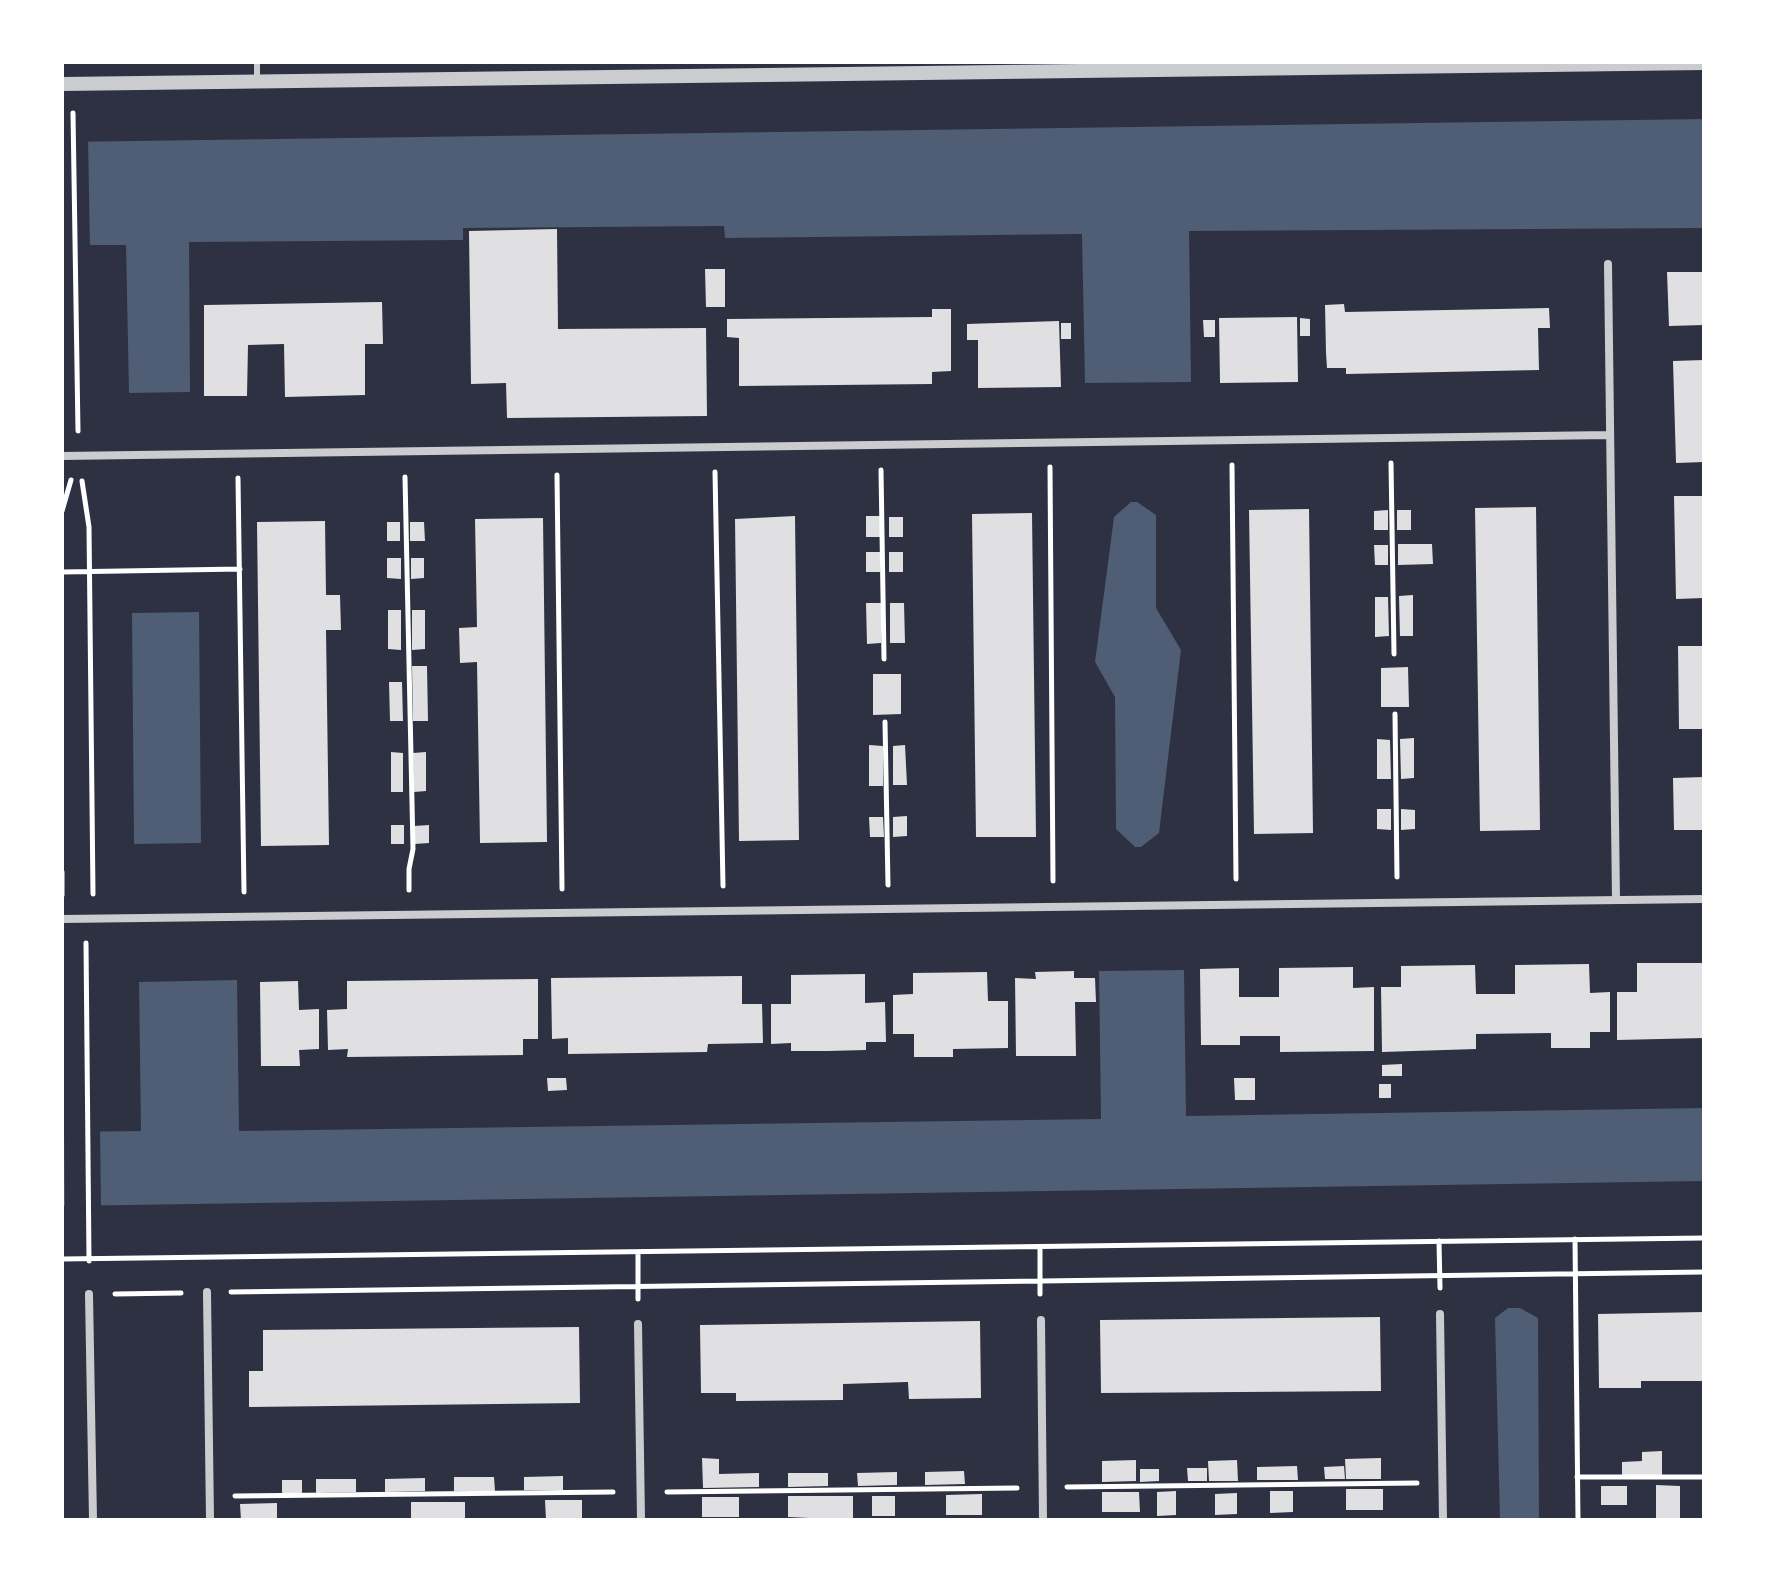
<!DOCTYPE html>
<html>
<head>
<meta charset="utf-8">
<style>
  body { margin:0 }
  #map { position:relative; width:1766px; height:1582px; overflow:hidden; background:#2d3142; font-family:"Varela Round",sans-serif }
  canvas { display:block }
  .frame { position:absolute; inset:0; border:64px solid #fff; pointer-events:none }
</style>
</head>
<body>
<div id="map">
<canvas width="1766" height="1582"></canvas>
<div class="frame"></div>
</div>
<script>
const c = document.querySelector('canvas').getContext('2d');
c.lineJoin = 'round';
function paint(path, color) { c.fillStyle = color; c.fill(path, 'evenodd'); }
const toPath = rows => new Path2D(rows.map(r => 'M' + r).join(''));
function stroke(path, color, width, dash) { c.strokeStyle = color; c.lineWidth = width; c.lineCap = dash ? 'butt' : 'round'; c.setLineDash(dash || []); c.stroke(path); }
paint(toPath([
  [1704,119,1704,228,1189,231,1191,382,1085,383,1082,234,725,238,724,226,463,228,463,240,189,242,190,392,129,393,126,245,62,245,62,142],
  [1131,502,1137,502,1156,515,1156,608,1181,650,1159,833,1141,847,1135,847,1116,829,1115,697,1095,662,1114,517],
  [199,612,201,843,134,844,132,613],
  [1184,970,1186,1116,1704,1108,1704,1181,62,1206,62,1132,141,1131,139,982,237,980,239,1131,1101,1119,1099,971],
  [1508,1308,1520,1308,1538,1318,1539,1520,1500,1520,1495,1318]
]), '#4f5d75');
paint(toPath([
  [62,138,88,138,90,249,62,249],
  [64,1128,100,1128,101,1209,65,1210]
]), '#2d3142');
paint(toPath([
  [557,229,558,329,706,328,707,416,507,418,506,383,471,384,469,231],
  [705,269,725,269,725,307,706,307],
  [1667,272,1704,272,1704,325,1669,326],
  [382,302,383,344,365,344,365,395,285,397,284,344,248,345,247,396,204,396,204,305],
  [1344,304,1345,312,1549,308,1550,328,1538,328,1539,370,1346,374,1346,368,1327,368,1326,353,1325,305],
  [932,309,951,309,951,371,932,372,932,384,739,386,739,338,727,337,727,319,932,317],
  [1297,317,1298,382,1220,383,1219,318],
  [1300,318,1310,319,1310,336,1300,336],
  [1203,320,1215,320,1215,337,1204,337],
  [1059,321,1061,387,978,388,978,340,967,340,967,324],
  [1061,323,1071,323,1071,339,1061,339],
  [1704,360,1704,462,1676,463,1673,361],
  [1674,496,1704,496,1704,598,1676,599],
  [1536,507,1540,830,1480,831,1475,508],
  [1309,509,1313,833,1254,834,1249,510],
  [1388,510,1388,530,1374,530,1374,511],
  [1397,510,1411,510,1411,530,1397,530],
  [1032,513,1036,837,976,837,972,514],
  [795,516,799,840,739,841,735,519],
  [866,516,880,516,880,537,866,537],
  [889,517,903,517,903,537,889,537],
  [543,518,547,842,480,843,477,662,460,663,459,628,477,627,475,519],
  [325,521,326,595,340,595,341,630,326,630,329,845,261,846,257,522],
  [387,522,400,522,400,541,387,541],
  [410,522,424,522,425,541,410,541],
  [1398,544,1432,544,1433,564,1398,565],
  [1374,545,1388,545,1388,565,1375,565],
  [866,552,880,552,880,572,866,572],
  [889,552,903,552,903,572,889,572],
  [387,558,401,558,401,579,387,578],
  [411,558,424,558,424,578,411,579],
  [1413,595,1413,636,1400,636,1399,596],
  [1375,597,1388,597,1389,636,1375,637],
  [866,603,881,603,881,643,867,644],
  [890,603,904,603,905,643,890,643],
  [388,610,401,610,401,650,388,649],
  [412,610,425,610,425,649,412,650],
  [1678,646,1704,646,1704,729,1679,729],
  [412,666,427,666,428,721,413,721],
  [1408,667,1409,707,1381,707,1381,668],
  [873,674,901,674,901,714,873,715],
  [389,682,402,682,403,721,390,721],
  [1414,738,1414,778,1401,779,1400,739],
  [1377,739,1390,740,1391,779,1377,779],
  [869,745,883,746,883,786,869,786],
  [905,745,907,785,893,785,893,746],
  [391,752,403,753,403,792,391,792],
  [426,752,426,791,414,792,413,753],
  [1704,777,1704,830,1674,830,1673,778],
  [1377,809,1391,809,1391,830,1377,829],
  [1401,809,1415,810,1415,829,1401,830],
  [907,816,907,836,893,837,893,817],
  [869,817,883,817,884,837,870,837],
  [391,825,404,825,404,844,391,844],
  [429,825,429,843,414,844,414,826],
  [1637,963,1704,963,1704,1038,1617,1040,1617,992,1637,992],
  [1589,964,1590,993,1610,992,1610,1032,1590,1032,1590,1048,1551,1048,1551,1033,1476,1034,1476,1049,1382,1052,1381,987,1401,987,1401,966,1475,965,1476,994,1515,994,1515,965],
  [1353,967,1353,988,1374,987,1374,1051,1280,1052,1280,1036,1240,1036,1240,1045,1201,1045,1200,969,1239,968,1239,997,1279,997,1279,968],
  [1074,971,1074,978,1095,978,1096,1002,1075,1002,1076,1056,1016,1056,1015,978,1036,979,1035,972],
  [987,972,988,1001,1008,1001,1008,1048,953,1049,953,1057,914,1057,914,1034,893,1034,893,995,913,994,913,973],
  [865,974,865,1003,885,1002,886,1042,866,1042,866,1050,828,1051,791,1051,791,1043,771,1044,771,1004,791,1004,791,975],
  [742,976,742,1004,762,1004,763,1043,708,1044,707,1052,568,1054,568,1038,552,1039,551,978],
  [538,979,538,1039,523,1039,523,1055,347,1057,348,1049,328,1050,327,1010,347,1009,347,981],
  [298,981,299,1010,319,1009,319,1049,299,1050,300,1066,261,1066,260,982],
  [1402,1064,1402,1076,1382,1076,1382,1065],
  [547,1078,566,1078,567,1090,548,1091],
  [1234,1078,1255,1078,1255,1100,1235,1100],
  [1379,1084,1391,1084,1391,1098,1379,1098],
  [1704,1312,1704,1381,1641,1381,1641,1388,1599,1388,1598,1314],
  [1380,1317,1381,1391,1101,1393,1100,1320],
  [980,1321,981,1398,909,1399,908,1382,843,1384,843,1400,736,1401,736,1393,701,1393,700,1325],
  [579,1327,580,1403,249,1407,249,1371,263,1371,263,1330],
  [1662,1451,1662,1475,1622,1475,1622,1462,1642,1461,1642,1452],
  [702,1458,719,1459,719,1474,759,1473,759,1487,703,1488],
  [1381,1458,1381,1479,1346,1479,1345,1459],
  [1136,1460,1136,1481,1102,1482,1102,1461],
  [1237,1460,1238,1481,1209,1481,1208,1461],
  [1297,1466,1298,1480,1257,1480,1257,1467],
  [1344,1466,1345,1479,1325,1479,1324,1467],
  [1187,1468,1207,1468,1207,1481,1188,1481],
  [1140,1469,1159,1469,1159,1481,1140,1482],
  [964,1471,965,1484,925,1485,925,1472],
  [897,1472,897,1485,858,1486,857,1473],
  [788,1473,828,1473,828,1486,788,1487],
  [563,1476,563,1490,524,1490,524,1477],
  [454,1477,494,1477,495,1491,454,1491],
  [425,1478,425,1491,385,1492,385,1479],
  [316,1479,356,1479,356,1492,316,1493],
  [282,1480,302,1480,302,1493,282,1493],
  [1656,1485,1680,1486,1680,1520,1656,1520],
  [1601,1486,1627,1486,1627,1505,1601,1505],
  [1346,1489,1383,1489,1383,1510,1346,1510],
  [1176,1491,1176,1515,1157,1516,1157,1492],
  [1270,1491,1293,1491,1293,1512,1270,1513],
  [1102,1492,1139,1492,1140,1512,1102,1512],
  [1237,1493,1237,1514,1215,1515,1215,1494],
  [982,1494,982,1515,946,1515,946,1495],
  [788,1496,853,1496,853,1520,788,1517],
  [872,1496,895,1496,895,1516,872,1516],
  [702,1497,739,1497,739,1517,702,1517],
  [545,1500,582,1500,582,1519,546,1520],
  [411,1502,465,1502,465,1520,411,1520],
  [277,1503,277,1520,241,1520,240,1504]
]), '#e0e0e3');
stroke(toPath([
  [73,113,78,431],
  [1391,463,1394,654],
  [1232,465,1236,879],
  [1050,467,1053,881],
  [881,470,884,659],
  [715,472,723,886],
  [557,475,562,889],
  [405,477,413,849,409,869,409,890],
  [238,478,244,892],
  [82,481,89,527,93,894],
  [62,511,71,480],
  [62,572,240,569],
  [1395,714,1397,877],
  [885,722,888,885],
  [62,872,62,895],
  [86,943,89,1261],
  [1575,1239,1578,1520],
  [1439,1241,1440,1288],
  [1040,1247,1040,1294],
  [638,1252,638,1299],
  [62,1259,1704,1238],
  [231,1292,1704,1272],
  [115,1294,181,1293],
  [1577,1477,1704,1477],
  [1067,1487,1417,1483],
  [667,1492,1017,1488],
  [235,1496,613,1492]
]), '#fff', 5);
stroke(toPath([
  [257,62,257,82]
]), '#caccd0', 6);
stroke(toPath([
  [1608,264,1616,900],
  [62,456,1610,435],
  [62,919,1704,899],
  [207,1292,210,1520],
  [89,1294,93,1520],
  [1440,1314,1443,1520],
  [1041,1320,1043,1520],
  [638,1324,641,1520]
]), '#caccd0', 8);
stroke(toPath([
  [62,84,1704,63]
]), '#caccd0', 14);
</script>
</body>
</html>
